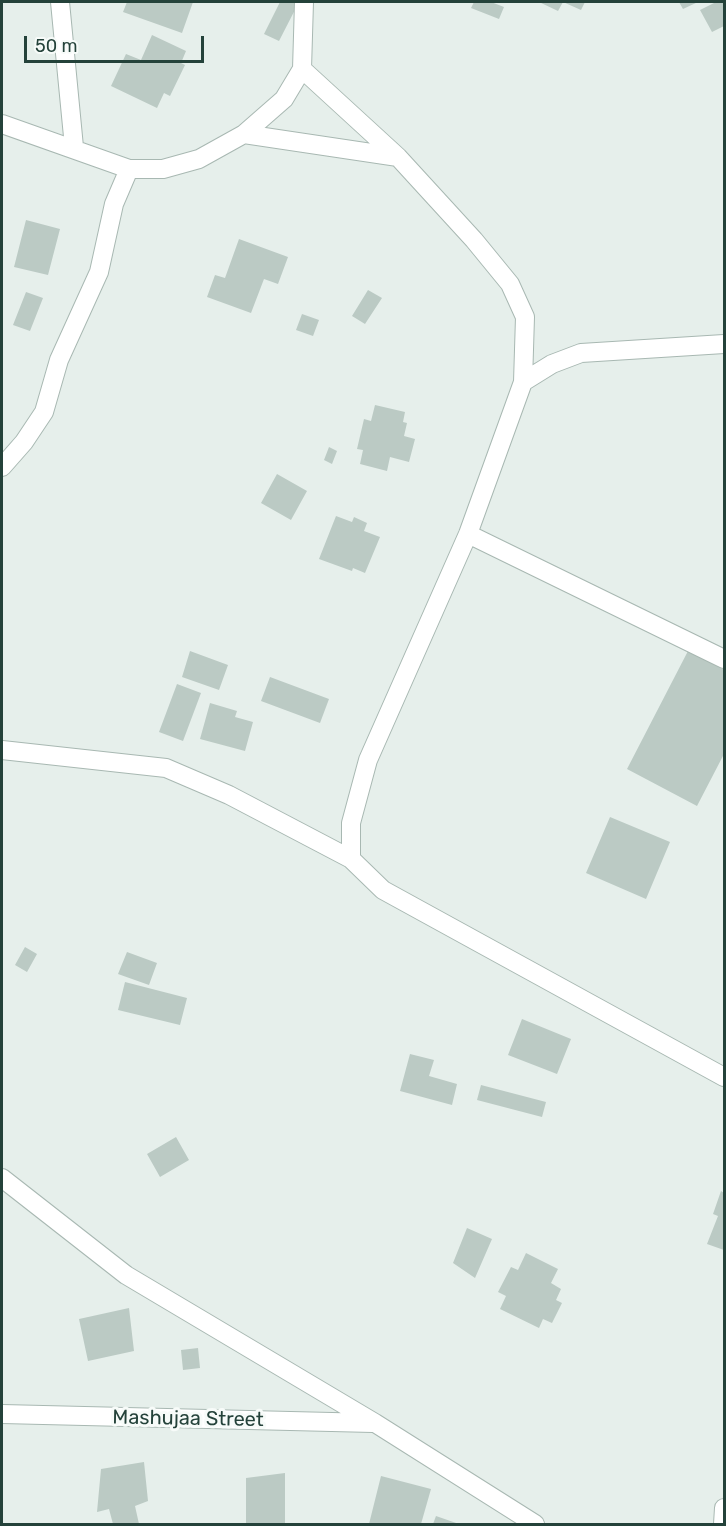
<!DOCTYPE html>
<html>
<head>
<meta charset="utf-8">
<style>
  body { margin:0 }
  #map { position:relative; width:726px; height:1526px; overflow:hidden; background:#e6efeb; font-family:Rubik,sans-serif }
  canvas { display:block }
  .frame { position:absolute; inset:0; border:3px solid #24423a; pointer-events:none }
  .scale { position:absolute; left:24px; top:36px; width:180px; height:27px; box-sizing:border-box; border:3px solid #24423a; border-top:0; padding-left:8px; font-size:18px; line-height:21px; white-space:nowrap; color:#24423a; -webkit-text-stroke:4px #f7fbf9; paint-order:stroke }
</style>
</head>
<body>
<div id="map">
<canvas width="726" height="1526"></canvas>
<div class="frame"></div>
<div class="scale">50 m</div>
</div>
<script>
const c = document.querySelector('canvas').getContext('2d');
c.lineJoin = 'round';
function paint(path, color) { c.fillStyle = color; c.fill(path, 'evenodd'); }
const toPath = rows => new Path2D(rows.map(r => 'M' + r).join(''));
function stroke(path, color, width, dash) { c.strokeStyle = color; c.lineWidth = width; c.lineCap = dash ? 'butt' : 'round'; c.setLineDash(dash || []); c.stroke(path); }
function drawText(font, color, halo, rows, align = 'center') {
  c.font = font + ' Rubik,sans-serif'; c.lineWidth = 6; c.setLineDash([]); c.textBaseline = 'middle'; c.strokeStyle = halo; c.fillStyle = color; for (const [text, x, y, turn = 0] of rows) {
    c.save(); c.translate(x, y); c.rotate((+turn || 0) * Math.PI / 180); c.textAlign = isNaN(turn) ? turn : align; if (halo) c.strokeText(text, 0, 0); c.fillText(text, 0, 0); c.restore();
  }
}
paint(toPath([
  [127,2,193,2,182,33,123,12],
  [280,2,299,2,279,41,264,34],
  [474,2,491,2,504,7,499,19,471,8],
  [539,2,585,2,581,10,563,2,558,11],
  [679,2,698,2,683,9],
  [716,2,724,2,724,26,712,32,700,10],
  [152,35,186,51,181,63,185,65,170,96,164,93,157,108,111,86,126,54,141,60],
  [26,220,60,229,48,275,14,267],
  [239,239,288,257,278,284,264,279,251,313,207,297,215,275,225,278],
  [368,290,382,298,365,324,352,316],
  [26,292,43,298,30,331,13,325],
  [302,314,319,320,313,336,296,330],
  [375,405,405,412,403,422,407,423,404,436,415,439,409,462,390,457,387,471,360,464,363,450,357,449,364,419,371,421],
  [329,447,337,451,332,464,324,460],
  [277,474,307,491,291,520,261,503],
  [336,516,352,522,354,517,367,523,364,531,380,537,365,573,353,568,352,571,319,559],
  [190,651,228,665,219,690,182,677],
  [688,651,724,670,724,754,697,806,627,769],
  [270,677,329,699,320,723,261,701],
  [177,684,201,693,183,741,159,732],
  [210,703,237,711,235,717,253,722,245,751,200,739],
  [610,817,670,842,646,899,586,873],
  [25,947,37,954,27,972,15,965],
  [127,952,157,963,149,985,118,974],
  [125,982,187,998,180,1025,118,1010],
  [522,1019,571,1039,557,1074,508,1055],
  [410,1054,434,1060,429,1076,457,1084,452,1105,400,1091],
  [481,1085,546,1102,542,1117,477,1100],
  [176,1137,189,1160,160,1177,147,1154],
  [721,1191,724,1193,724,1250,707,1244,718,1216,713,1214],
  [467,1228,492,1239,475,1278,453,1263],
  [526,1253,558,1269,551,1283,561,1289,556,1300,562,1303,552,1323,543,1319,539,1328,500,1309,506,1296,498,1292,511,1267,518,1270],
  [129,1308,134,1351,88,1361,79,1319],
  [198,1348,200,1368,183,1370,181,1350],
  [144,1462,148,1501,135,1506,139,1524,113,1524,109,1509,97,1512,101,1469],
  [285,1473,285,1524,246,1524,246,1478],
  [381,1476,431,1489,421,1524,369,1524],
  [436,1516,459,1524,433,1524]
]), '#bbcac4');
const street = toPath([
  [60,2,74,147],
  [302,69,398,157,474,240,510,284,525,317,523,382,468,534,368,760,351,823,351,859,383,890,724,1077],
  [2,124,129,169,163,169,199,159,244,134,284,99,302,69,304,2],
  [244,134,398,157],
  [523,382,552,364,581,353,724,344],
  [2,467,24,442,44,412,59,360,99,272,114,204,129,169],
  [468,534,724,659],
  [2,750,166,768,229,795,351,859],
  [2,1178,126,1275,375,1423,535,1524],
  [2,1414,373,1423],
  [723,1524,724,1508]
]);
stroke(street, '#a8b8b2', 20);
stroke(street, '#fff', 18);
drawText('20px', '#24423a', '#f7fbf9', [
  ["Mashujaa Street",188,1419,1]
]);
</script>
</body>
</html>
